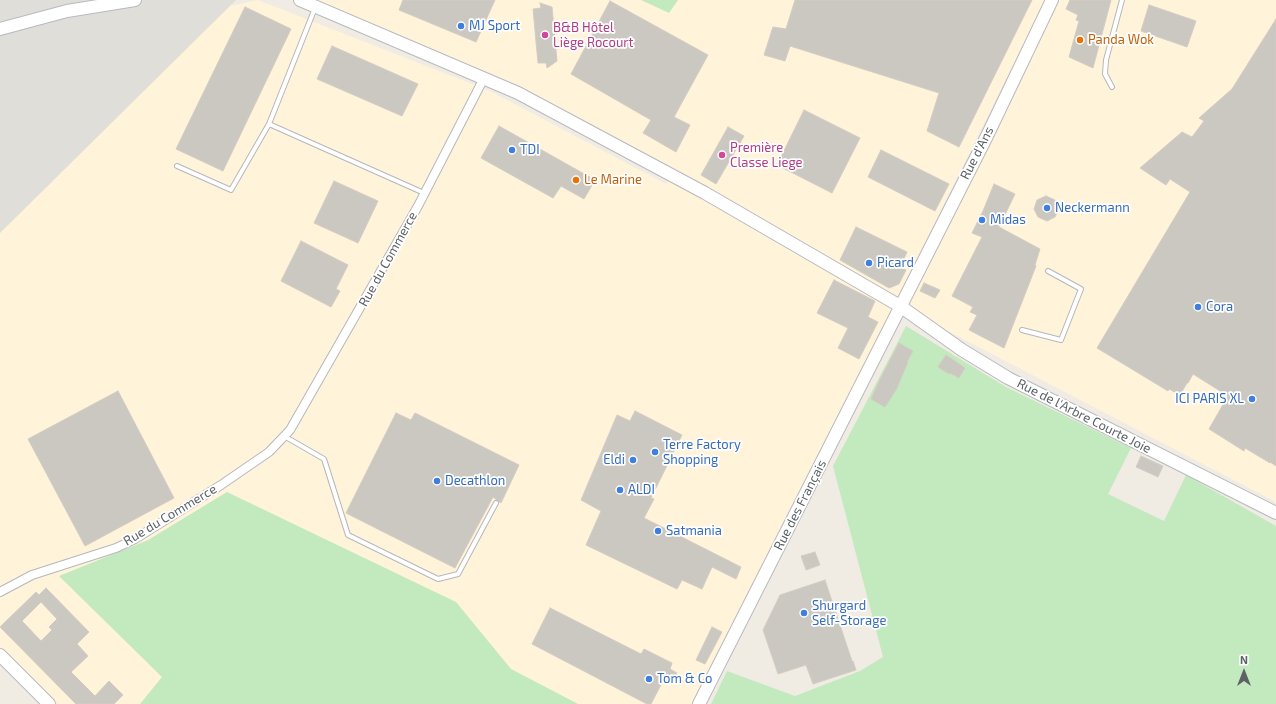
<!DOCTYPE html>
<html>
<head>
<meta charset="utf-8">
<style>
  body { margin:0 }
  #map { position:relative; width:1276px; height:704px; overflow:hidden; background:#f0ece4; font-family:"Exo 2",sans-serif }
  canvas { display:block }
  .north { position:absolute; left:1224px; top:652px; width:40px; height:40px; -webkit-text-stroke:3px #fff; paint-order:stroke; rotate:0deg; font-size:11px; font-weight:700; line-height:16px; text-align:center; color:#5c6266 }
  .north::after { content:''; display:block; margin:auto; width:14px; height:18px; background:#5c6266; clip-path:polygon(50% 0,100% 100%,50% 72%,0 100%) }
</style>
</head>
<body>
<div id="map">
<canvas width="1276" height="704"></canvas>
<div class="north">N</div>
</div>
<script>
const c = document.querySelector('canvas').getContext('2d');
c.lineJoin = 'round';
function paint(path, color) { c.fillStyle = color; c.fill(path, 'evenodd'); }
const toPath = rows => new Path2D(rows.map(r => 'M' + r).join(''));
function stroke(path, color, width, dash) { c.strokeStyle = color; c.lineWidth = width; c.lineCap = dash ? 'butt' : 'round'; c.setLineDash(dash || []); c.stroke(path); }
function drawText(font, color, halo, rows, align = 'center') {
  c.font = font + ' "Exo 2",sans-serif'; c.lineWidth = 3.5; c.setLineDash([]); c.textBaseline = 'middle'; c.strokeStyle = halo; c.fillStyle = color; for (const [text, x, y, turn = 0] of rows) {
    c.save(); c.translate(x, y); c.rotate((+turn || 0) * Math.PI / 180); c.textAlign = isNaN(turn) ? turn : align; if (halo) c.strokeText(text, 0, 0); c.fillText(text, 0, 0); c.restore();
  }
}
paint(toPath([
  [258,0,490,91,666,184,674,171,315,0,646,0,671,10,678,0,1045,0,697,704,578,704,511,669,392,704,58,704,0,648,0,229,207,11],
  [1059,0,1276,0,1276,502,900,306]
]), '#fff3da');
paint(toPath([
  [0,0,236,0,0,233]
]), '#e0ded9');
paint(toPath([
  [641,0,678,0,669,13],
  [906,326,1006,387,1131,448,1108,494,1164,521,1186,475,1276,526,1276,704,711,704,727,671,795,696,860,671,883,657,833,466],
  [227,492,456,602,511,669,578,704,140,704,162,677,59,576,148,540]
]), '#c3e9bf');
const building = toPath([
  [403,0,495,0,476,42,399,10,403,0],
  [795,0,1032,0,959,147,927,131,939,93,790,46,785,61,764,55,773,27,786,29,795,0],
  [1070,0,1111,0,1093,68,1069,57,1079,21,1076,20,1078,15,1066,9,1070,0],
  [610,1,708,55,674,117,690,125,676,152,643,133,651,120,571,74,610,1],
  [540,3,552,7,557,61,547,68,546,63,538,63,533,9,541,8,540,3],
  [1149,5,1196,21,1187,47,1141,31,1149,5],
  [245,7,291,29,223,171,176,149,245,7],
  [1276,19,1276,466,1270,462,1270,463,1245,448,1244,451,1209,429,1228,396,1193,374,1188,383,1187,383,1180,395,1169,389,1168,391,1097,348,1190,192,1170,179,1166,185,1140,168,1182,132,1192,137,1204,121,1199,118,1232,89,1276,19],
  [332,46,418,84,402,116,317,79,332,46],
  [804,110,860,138,832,193,777,165,804,110],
  [499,126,595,180,584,199,561,186,553,198,481,158,499,126],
  [728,127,744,136,716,184,701,175,728,127],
  [881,150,949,184,935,211,868,177,881,150],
  [334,181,378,201,358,243,314,223,334,181],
  [994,184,1015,194,999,227,1040,249,1035,265,1036,266,1004,348,969,330,977,315,970,312,973,307,952,296,982,237,972,233,983,211,994,184],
  [1046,196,1055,200,1059,209,1055,217,1047,221,1038,217,1034,209,1037,200,1046,196],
  [856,227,907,252,900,267,906,270,899,284,889,288,840,260,856,227],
  [301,241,348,265,336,289,340,291,331,307,281,281,301,241],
  [834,280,875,301,868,317,878,322,859,359,838,348,848,328,817,313,834,280],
  [924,283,940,290,935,298,920,291,924,283],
  [899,343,913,351,907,362,908,362,896,390,885,407,871,399,877,386,877,385,899,343],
  [946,355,965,368,959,378,950,373,949,374,938,367,946,355],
  [118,391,174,498,85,546,28,439,118,391],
  [635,411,682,435,651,498,654,499,644,518,741,567,736,579,712,567,702,589,682,580,677,589,586,545,601,511,581,500,617,415,630,421,635,411],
  [396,413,411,420,415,413,519,465,501,503,493,497,455,568,346,513,396,413],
  [1141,456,1163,466,1158,477,1136,467,1141,456],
  [815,552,820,565,806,570,801,556,815,552],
  [825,580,852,661,853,661,856,670,813,684,806,665,778,674,763,630,780,595,825,580],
  [46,588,89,632,77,644,88,656,71,672,95,696,109,681,123,695,114,704,76,704,0,627,36,592,39,595,46,588],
  [41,602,57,619,49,627,52,630,41,641,22,621,41,602],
  [550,608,641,654,644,649,672,663,670,669,677,673,672,682,664,679,651,704,647,704,532,644,550,608],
  [712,627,722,632,705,664,696,660,712,627]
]);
paint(building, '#cbc7c1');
stroke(building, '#d5cdc2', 1);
const lane = toPath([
  [315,8,269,124,424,193],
  [1112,87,1105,74,1106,60,1122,0],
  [177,166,231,190,269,124],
  [1022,330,1061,340,1081,289,1048,271],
  [284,436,324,459,348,535,438,579,458,574,496,503]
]);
const street = toPath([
  [0,592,32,575,116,548,135,539,221,485,269,452,290,430,418,206,484,78]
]);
const secondary = toPath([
  [300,0,518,93,705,193,900,306,962,350,1008,378,1276,513],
  [0,29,67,11,135,0],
  [0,655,49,704],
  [699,704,987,136,1052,0]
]);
stroke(lane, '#b5b8bc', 6);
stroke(street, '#b5b8bc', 10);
stroke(secondary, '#b6babf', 14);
stroke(lane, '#fff', 4);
stroke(street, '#fff', 8);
stroke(secondary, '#fff', 12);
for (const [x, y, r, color] of [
  [461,26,4,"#3f7fe0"],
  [545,35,4,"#d1479c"],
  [1080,40,4,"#e8710a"],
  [512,150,4,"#3f7fe0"],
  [722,155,4,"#d1479c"],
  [576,180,4,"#e8710a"],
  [1047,208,4,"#3f7fe0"],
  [982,220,4,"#3f7fe0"],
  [869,263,4,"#3f7fe0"],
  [1198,307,4,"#3f7fe0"],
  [1252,399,4,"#3f7fe0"],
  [655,452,4,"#3f7fe0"],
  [633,460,4,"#3f7fe0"],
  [437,481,4,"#3f7fe0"],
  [620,490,4,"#3f7fe0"],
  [658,531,4,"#3f7fe0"],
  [804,613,4,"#3f7fe0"],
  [649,679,4,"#3f7fe0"]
]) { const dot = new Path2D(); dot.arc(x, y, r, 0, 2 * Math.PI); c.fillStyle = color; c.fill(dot); stroke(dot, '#fff', 1.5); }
drawText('13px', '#366cbe', '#fff', [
  ["MJ Sport",469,26],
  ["TDI",520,150],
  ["Neckermann",1055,208],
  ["Midas",990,220],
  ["Picard",877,263],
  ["Cora",1206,307],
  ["ICI PARIS XL",1244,399,"right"],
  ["Terre Factory",663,445],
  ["Shopping",663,460],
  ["Eldi",625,460,"right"],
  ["Decathlon",445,481],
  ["ALDI",628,490],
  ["Satmania",666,531],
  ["Shurgard",812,606],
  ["Self-Storage",812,621],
  ["Tom & Co",657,679]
], 'left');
drawText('13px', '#b23c85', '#fff', [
  ["B&B Hôtel",553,28],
  ["Liège Rocourt",553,43],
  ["Première",730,148],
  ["Classe Liege",730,163]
], 'left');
drawText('13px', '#c56008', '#fff', [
  ["Panda Wok",1088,40],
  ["Le Marine",584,180]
], 'left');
drawText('13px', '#5c6266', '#fff', [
  ["Rue d'Ans",977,153,-63],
  ["Rue du Commerce",388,259,-61],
  ["Rue de l'Arbre Courte Joie",1084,416,27],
  ["Rue des Français",800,505,-63],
  ["Rue du Commerce",170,515,-31]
]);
</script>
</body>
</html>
